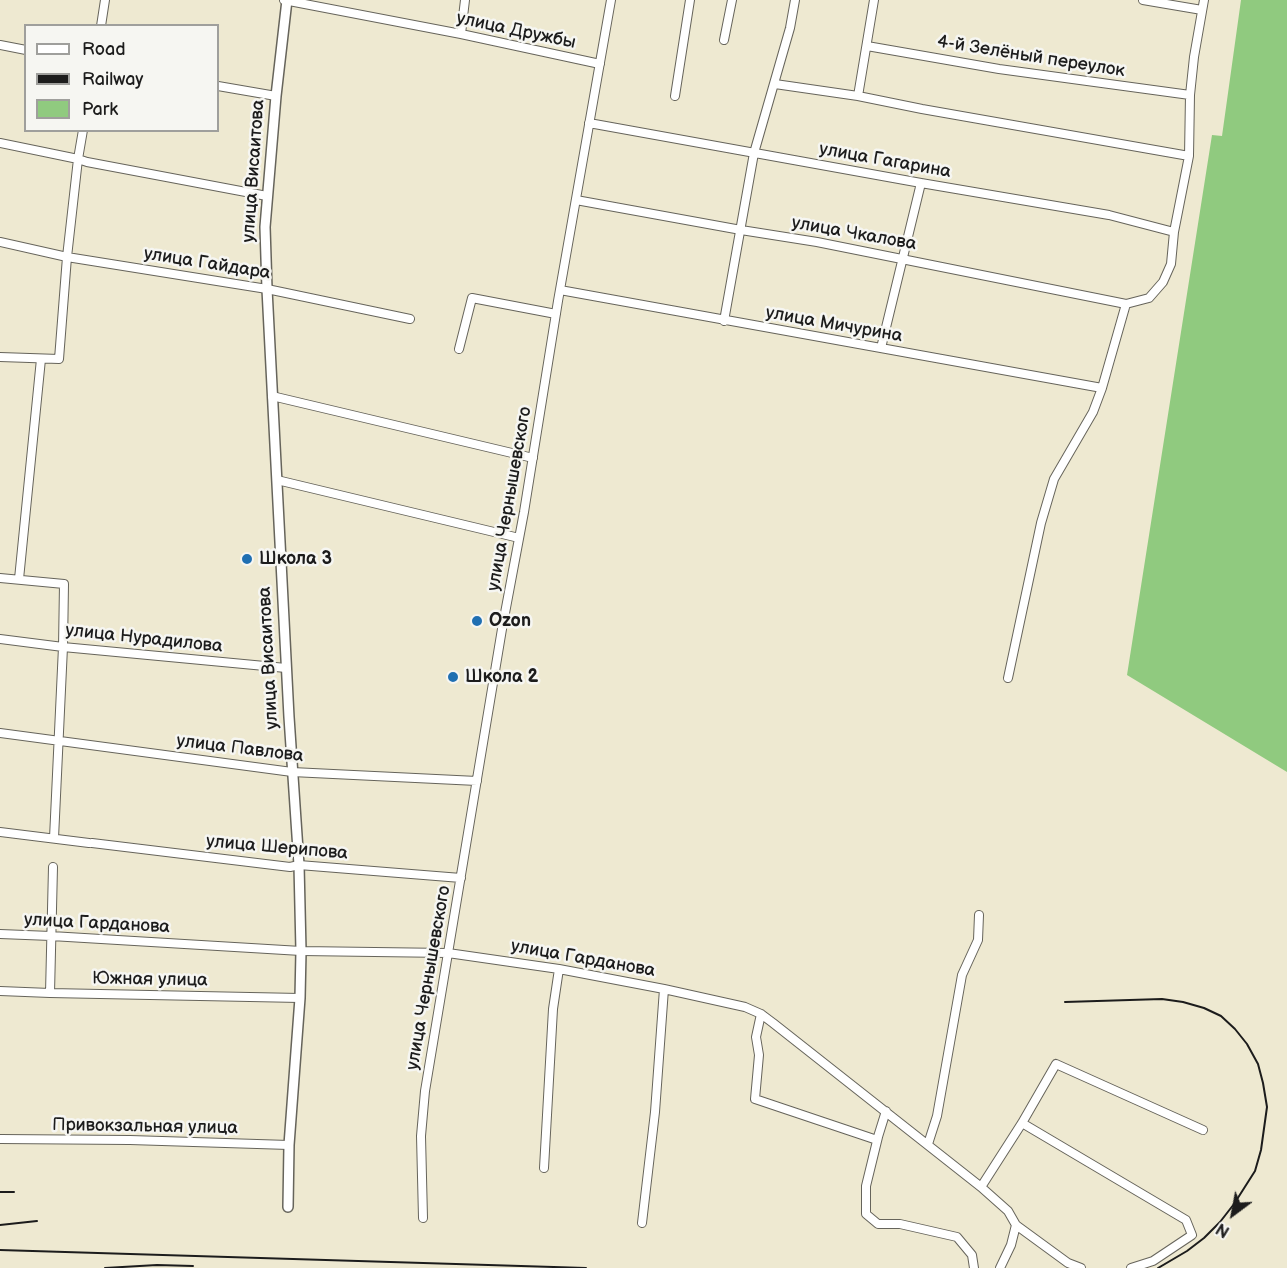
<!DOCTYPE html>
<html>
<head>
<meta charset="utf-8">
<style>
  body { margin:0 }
  #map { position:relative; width:1287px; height:1268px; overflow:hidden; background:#eee9d1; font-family:"Balsamiq Sans",sans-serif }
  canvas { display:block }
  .legend { position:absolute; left:24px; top:24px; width:195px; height:108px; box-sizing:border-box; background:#f6f6f2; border:2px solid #9f9f9c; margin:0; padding:8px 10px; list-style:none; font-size:18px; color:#1c1c1c }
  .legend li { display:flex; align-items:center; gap:12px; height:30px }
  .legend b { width:30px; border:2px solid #9f9f9c }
  .north { position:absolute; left:1203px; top:1184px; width:60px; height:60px; -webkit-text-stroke:4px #f6f6f2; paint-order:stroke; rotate:212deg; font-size:16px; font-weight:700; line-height:24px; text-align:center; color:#1c1c1c }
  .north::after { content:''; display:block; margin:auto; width:21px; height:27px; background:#1c1c1c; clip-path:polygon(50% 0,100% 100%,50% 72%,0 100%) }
</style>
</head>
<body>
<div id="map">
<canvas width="1287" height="1268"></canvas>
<ul class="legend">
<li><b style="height:8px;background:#fff"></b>Road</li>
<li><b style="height:8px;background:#1c1c1c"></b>Railway</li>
<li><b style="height:16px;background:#90ca7f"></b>Park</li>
</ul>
<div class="north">N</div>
</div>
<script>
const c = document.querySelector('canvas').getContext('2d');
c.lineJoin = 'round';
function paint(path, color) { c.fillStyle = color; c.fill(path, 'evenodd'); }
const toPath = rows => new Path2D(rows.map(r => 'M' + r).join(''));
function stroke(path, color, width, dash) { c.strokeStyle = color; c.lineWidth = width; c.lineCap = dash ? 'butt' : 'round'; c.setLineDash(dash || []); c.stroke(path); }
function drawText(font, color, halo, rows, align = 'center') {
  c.font = font + ' "Balsamiq Sans",sans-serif'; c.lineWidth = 5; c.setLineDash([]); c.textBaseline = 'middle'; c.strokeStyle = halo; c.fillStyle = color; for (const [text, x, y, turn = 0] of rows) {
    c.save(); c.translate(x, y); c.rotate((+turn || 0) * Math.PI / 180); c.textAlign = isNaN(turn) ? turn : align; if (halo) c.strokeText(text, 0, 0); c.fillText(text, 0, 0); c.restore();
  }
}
paint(toPath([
  [1241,0,1287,0,1287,772,1127,675,1212,135,1222,136]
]), '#90ca7f');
const minor = toPath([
  [284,0,461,34,600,64],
  [1143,0,1202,10],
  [101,26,105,0],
  [461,34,465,0],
  [724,40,732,0],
  [0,45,26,50],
  [867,46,999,69,1190,95],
  [775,84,858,96,922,109,1189,156],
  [218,86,276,96],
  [675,96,690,0],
  [858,96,874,0],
  [589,123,921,183,1109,215,1174,232],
  [0,143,78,159,87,162,267,196],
  [576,200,741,230,817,242,1126,304],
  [0,242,67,257,267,289,410,319],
  [560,290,1102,388],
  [724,321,754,153,790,28,795,0],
  [881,348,921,183],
  [459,349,472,298,556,314],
  [0,357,59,359,67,257,78,159,83,130],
  [272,396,533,458],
  [277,480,519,538],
  [0,578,64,584,63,647,54,838],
  [19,579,41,359],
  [0,639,63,647,286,668],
  [1008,678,1041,523,1054,479,1093,412,1102,388,1126,304,1149,298,1163,282,1171,264,1174,232,1189,156,1190,95,1194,57,1204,0],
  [0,733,292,772,477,781],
  [0,832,89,843],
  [92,843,290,867,299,865,461,878],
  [0,934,51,936,301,951,448,953,559,969,664,989,745,1007,761,1014,773,1023,981,1187,1008,1211,1016,1225,1068,1263,1081,1268],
  [0,991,50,993,300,998],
  [50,993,53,867],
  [761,1014,756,1037,759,1055,755,1099,877,1140,886,1111],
  [1022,1123,1186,1220,1192,1235,1153,1261,1131,1268],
  [878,1137,866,1186,866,1214,878,1224,900,1224,957,1237,972,1255,974,1268],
  [0,1139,130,1140,289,1145],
  [928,1144,937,1116,962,975,978,940,979,915],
  [544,1168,553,1009,559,969],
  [981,1187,1022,1123,1056,1064,1203,1130],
  [423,1218,421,1136,425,1091,502,629,524,512,558,301,611,0],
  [642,1223,655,1112,664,989],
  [1000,1268,1011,1245,1016,1225]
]);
const tertiary = toPath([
  [287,0,276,96,265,227,267,289,289,717,299,865,301,951,300,998,289,1145,288,1207]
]);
stroke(minor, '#66645b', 10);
stroke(tertiary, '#66645b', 12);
stroke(minor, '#fff', 8);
stroke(tertiary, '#fff', 9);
stroke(toPath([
  [1065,1002,1162,999,1183,1002,1204,1008,1221,1016,1235,1029,1247,1044,1258,1064,1263,1083,1267,1107,1261,1150,1255,1171,1234,1204,1220,1222,1204,1238,1187,1251,1158,1268],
  [0,1192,14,1192],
  [0,1225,37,1221],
  [0,1250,586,1268],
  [105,1268,157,1265,193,1266]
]), '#1c1c1c', 2);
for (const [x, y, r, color] of [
  [247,559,6,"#1f6fb2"],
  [477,621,6,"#1f6fb2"],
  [453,677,6,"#1f6fb2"]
]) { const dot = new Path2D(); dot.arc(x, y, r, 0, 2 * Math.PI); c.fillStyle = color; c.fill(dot); stroke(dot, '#f6f6f2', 2); }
drawText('18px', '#1c1c1c', '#f6f6f2', [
  ["улица Дружбы",516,31,12],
  ["4-й Зелёный переулок",1031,57,9],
  ["улица Гагарина",885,161,10],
  ["улица Висаитова",254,171,-86],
  ["улица Чкалова",854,234,10],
  ["улица Гайдара",207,264,9],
  ["улица Мичурина",834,325,10],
  ["улица Чернышевского",510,499,-80],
  ["улица Нурадилова",144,639,6],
  ["улица Висаитова",269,658,-93],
  ["улица Павлова",240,749,7],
  ["улица Шерипова",277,848,5],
  ["улица Гарданова",97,924,3],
  ["улица Гарданова",583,959,10],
  ["улица Чернышевского",429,978,-80],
  ["Южная улица",150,980,1],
  ["Привокзальная улица",145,1127,1]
]);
drawText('bold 18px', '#1c1c1c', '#f6f6f2', [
  ["Школа 3",259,559],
  ["Ozon",489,621],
  ["Школа 2",465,677]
], 'left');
</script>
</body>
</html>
